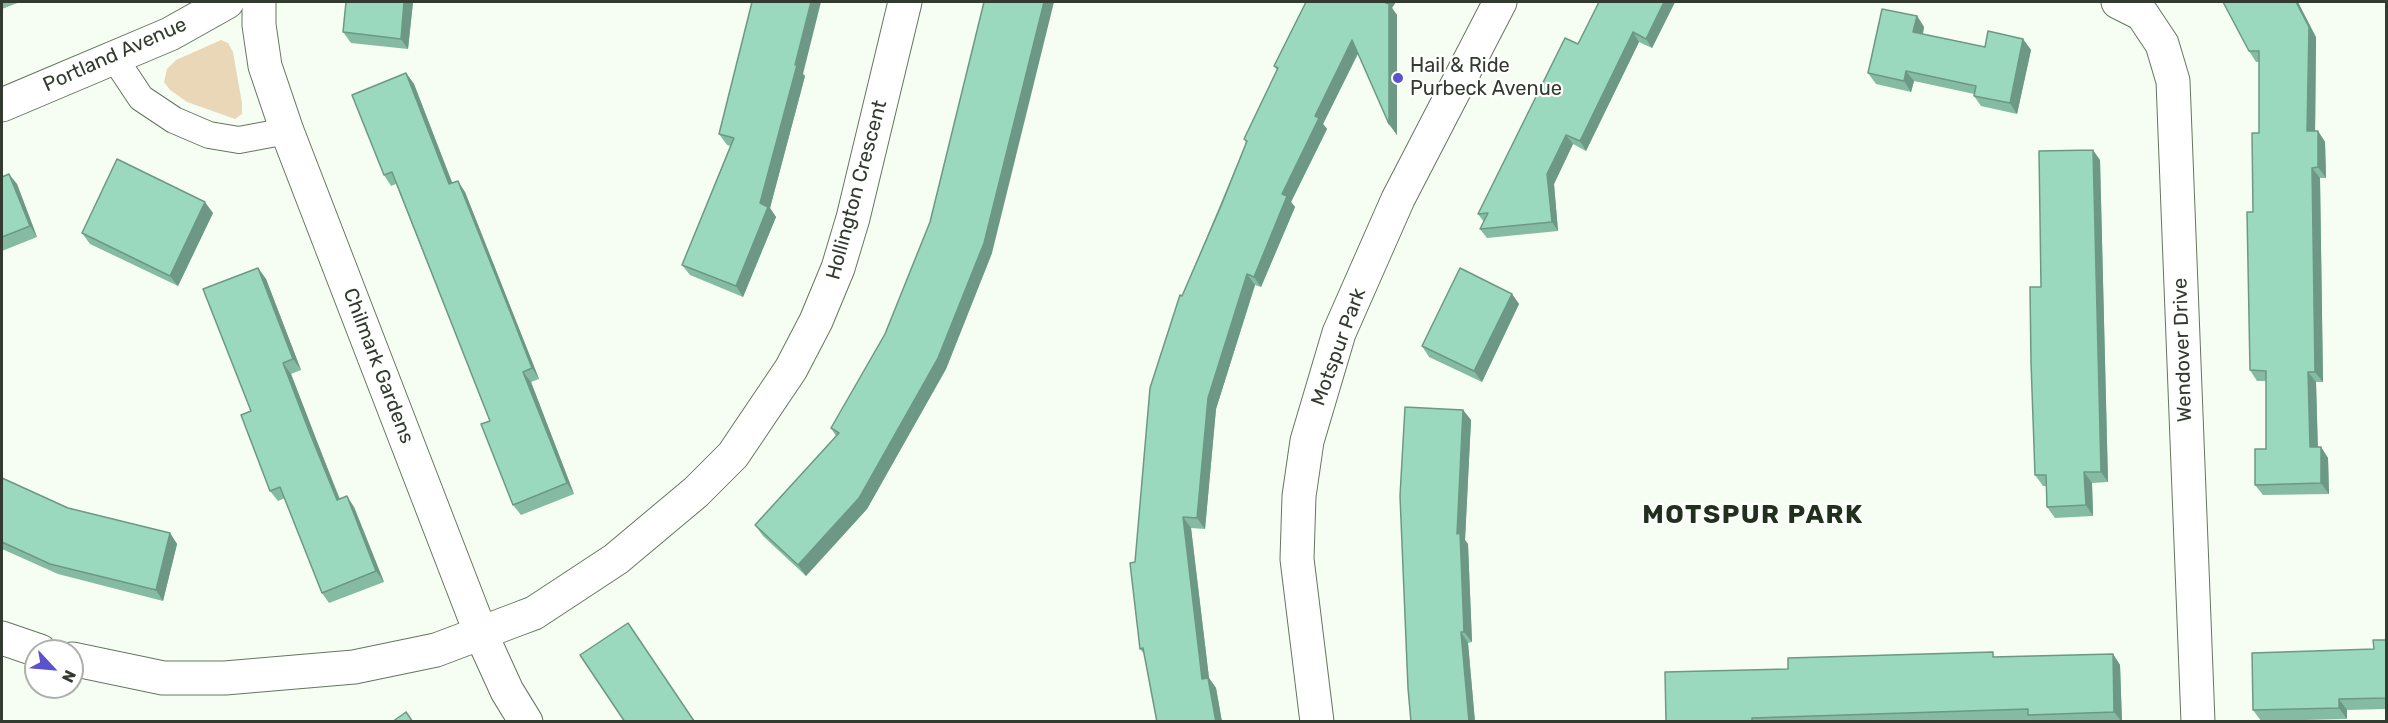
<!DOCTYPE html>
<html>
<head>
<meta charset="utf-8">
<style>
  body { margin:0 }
  #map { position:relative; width:2388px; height:723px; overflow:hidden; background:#f6fef3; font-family:Rubik,sans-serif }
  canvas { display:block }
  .frame { position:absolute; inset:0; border:3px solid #333b30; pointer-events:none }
  .north { position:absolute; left:24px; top:639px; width:60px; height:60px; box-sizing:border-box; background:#fff; border:2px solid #adb1ac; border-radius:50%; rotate:116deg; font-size:16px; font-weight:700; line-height:24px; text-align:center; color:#333b30 }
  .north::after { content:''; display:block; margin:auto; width:21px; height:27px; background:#5a53cb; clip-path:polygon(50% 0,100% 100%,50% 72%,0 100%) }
</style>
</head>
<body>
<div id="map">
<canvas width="2388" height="723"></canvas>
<div class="frame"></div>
<div class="north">N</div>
</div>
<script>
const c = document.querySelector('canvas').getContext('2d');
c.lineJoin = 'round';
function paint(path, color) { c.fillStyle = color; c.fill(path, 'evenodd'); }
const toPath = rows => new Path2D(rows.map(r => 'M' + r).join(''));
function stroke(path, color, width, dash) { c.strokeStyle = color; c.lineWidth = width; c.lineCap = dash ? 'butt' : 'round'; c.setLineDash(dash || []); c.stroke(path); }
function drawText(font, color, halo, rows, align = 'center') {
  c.font = font + ' Rubik,sans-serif'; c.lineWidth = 4.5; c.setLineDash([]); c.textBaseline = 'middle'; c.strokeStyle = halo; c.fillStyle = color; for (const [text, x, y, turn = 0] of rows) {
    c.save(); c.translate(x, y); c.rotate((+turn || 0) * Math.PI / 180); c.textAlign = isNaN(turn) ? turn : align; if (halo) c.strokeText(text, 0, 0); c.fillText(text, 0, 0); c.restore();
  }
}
paint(toPath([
  [221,40,228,43,233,52,242,103,242,114,235,119,187,102,170,90,164,82,167,69,176,60]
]), '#ead7b7');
const service = toPath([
  [115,59,141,98,174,120,209,135,239,140,287,131]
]);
const minor = toPath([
  [259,2,259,25,265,66,287,131,481,634,507,691,526,722],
  [2118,2,2142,14,2162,44,2173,81,2198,722],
  [2,105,170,34,227,2],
  [2,638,40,651],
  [72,659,163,678,225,678,354,667,436,650,518,619,534,613,616,559,696,492,733,455,791,369,816,321,838,268,853,218,905,2]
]);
const tertiary = toPath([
  [1317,722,1297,559,1299,496,1307,441,1339,333,1398,199,1500,2]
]);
stroke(service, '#65765f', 28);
stroke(minor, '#65765f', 35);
stroke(tertiary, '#65765f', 35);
stroke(service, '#fff', 26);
stroke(minor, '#fff', 33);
stroke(tertiary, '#fff', 33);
paint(toPath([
  [2,2,20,2,2,9],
  [346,2,413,2,408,49,351,43,343,32],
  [1675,2,1652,48,1639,42,1586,151,1573,144,1554,184,1558,231,1487,238,1480,229,1484,222,1478,214,1578,44],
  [1392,8,1397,15,1397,135,1389,124,1358,54,1323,124,1327,129,1291,202,1295,207,1261,287,1255,285,1216,409,1205,529,1191,528,1209,678,1216,688,1222,722,1157,722,1145,655,1140,649,1135,562,1182,296,1246,143,1244,139,1277,70,1274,66],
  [1917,16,1924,27,1923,34,1985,47,2023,39,2031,50,2017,114,1981,106,1974,96,1974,94,1914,81,1911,92,1876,84,1868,73],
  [2316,37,2315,131,2318,131,2325,142,2326,178,2320,178,2323,382,2316,382,2318,447,2321,447,2328,458,2329,494,2263,495,2255,485,2266,449,2266,381,2257,381,2250,370,2253,212,2259,133,2259,62,2256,62,2249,51],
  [406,73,414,84,452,183,465,192,539,379,531,382,574,494,521,515,513,505,490,421,396,184,391,186,384,175],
  [803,74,805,76,770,208,776,217,743,297,690,275,682,265,730,146,727,145,719,134],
  [2100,160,2108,482,2092,483,2093,516,2055,518,2047,507,2046,486,2043,486,2035,475,2041,287],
  [2,177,17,184,37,237,2,251],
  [213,213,178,286,90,244,82,233],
  [992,253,946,369,867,509,806,576,763,536,755,525,836,436,831,428,885,334],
  [258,268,266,279,301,370,291,374,317,442,340,499,354,507,384,582,329,603,322,593,285,498,278,501,270,491,251,411],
  [1512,294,1519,304,1482,382,1429,357,1422,346],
  [1463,410,1471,420,1465,540,1468,544,1472,642,1468,643,1475,722,1411,722],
  [2,478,68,508,170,533,177,544,163,601,58,574,2,549],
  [2386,640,2386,709,2347,710,2347,719,2261,721,2253,710,2374,649],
  [2113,654,2120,665,2122,722,2033,722,2032,720,1989,722,1666,722,1788,669,1996,657]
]), '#85bba3');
paint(toPath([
  [404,2,413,2,408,49,401,39],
  [811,2,821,2,803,74,805,76,770,208,776,217,743,297,736,286,760,203],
  [1044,2,1054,2,992,253,946,369,867,509,806,576,798,565],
  [1384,2,1396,2,1392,8,1397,15,1397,135,1389,124],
  [1664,2,1675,2,1652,48,1646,39],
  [2296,2,2298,2,2316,37,2315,142,2307,131],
  [1917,16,1924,27,1921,43,1913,32],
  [1633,32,1639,42,1586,151,1580,141],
  [2023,39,2031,50,2017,114,2010,103],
  [1352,40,1359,51,1323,124,1327,129,1291,202,1295,207,1261,287,1254,277,1282,194,1315,116],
  [1906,71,1914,81,1911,92,1904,81],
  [406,73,414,84,457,195,449,184],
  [2318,131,2325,142,2326,178,2318,167],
  [1566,135,1573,144,1554,184,1558,231,1552,222,1547,174],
  [2093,150,2100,160,2108,482,2101,472],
  [2312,168,2320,178,2323,382,2315,372],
  [9,174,17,184,37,237,30,226],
  [458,181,465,192,539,379,532,368],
  [205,202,213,213,178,286,170,276],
  [258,268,266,279,301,370,293,359],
  [1247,274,1255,285,1216,409,1205,529,1197,518,1208,398],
  [1512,294,1519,304,1482,382,1474,371],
  [283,363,291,374,344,511,337,500],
  [523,372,531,382,574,494,567,483],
  [2308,372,2316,382,2318,458,2310,447],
  [1463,410,1471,420,1465,540,1468,544,1472,642,1464,632,1457,534],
  [2321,447,2328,458,2329,494,2321,483],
  [2084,472,2092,483,2093,516,2086,505],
  [347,496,354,507,384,582,376,571],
  [1183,517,1191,528,1209,678,1216,688,1222,722,1216,722,1202,679],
  [170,533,177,544,163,601,156,590],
  [1461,632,1468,643,1475,722,1469,722],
  [2113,654,2120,665,2122,722,2114,712],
  [2339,699,2347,710,2347,719,2339,708]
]), '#6c9885');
const building = toPath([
  [346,2,404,2,401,39,343,32,346,2],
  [752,2,811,2,795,65,797,65,760,203,768,207,736,286,682,265,734,138,719,134,752,2],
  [984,2,1044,2,984,243,938,358,859,498,798,565,755,525,839,433,831,428,885,334,930,222,984,2],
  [1306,2,1384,2,1389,4,1389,124,1352,40,1315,116,1319,118,1282,194,1287,196,1254,277,1247,274,1208,398,1197,518,1183,517,1202,679,1208,678,1216,722,1157,722,1143,648,1140,649,1130,563,1135,562,1150,388,1180,295,1182,296,1221,206,1247,141,1244,139,1278,68,1274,66,1306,2],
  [1599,2,1664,2,1646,39,1633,32,1580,141,1566,135,1547,174,1552,222,1480,229,1488,213,1478,214,1565,38,1578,44,1599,2],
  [2223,2,2296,2,2309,27,2307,131,2318,131,2318,167,2312,168,2315,372,2308,372,2310,447,2321,447,2321,483,2255,485,2255,449,2266,449,2266,371,2250,370,2247,212,2253,212,2252,133,2259,133,2259,51,2249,51,2223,2],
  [1882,9,1917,16,1913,32,1985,47,1988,31,2023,39,2010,103,1974,96,1976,86,1906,71,1904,81,1868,73,1882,9],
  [406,73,449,184,458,181,513,319,532,368,523,372,567,483,513,505,481,424,490,421,392,172,384,175,352,95,406,73],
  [2093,150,2101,472,2084,472,2086,505,2047,507,2046,475,2035,475,2031,362,2030,287,2041,287,2039,151,2093,150],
  [117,159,205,202,170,276,82,233,117,159],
  [9,174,30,226,2,237,2,177,9,174],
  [258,268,293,359,283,363,309,431,337,500,347,496,376,571,322,593,280,487,270,491,241,415,251,411,203,289,258,268],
  [1460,268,1512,294,1474,371,1422,346,1460,268],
  [1405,407,1463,410,1457,534,1460,533,1464,632,1461,632,1469,722,1411,722,1408,688,1400,496,1405,407],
  [2,478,68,508,170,533,156,590,50,564,2,542,2,478],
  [628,623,692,718,695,722,625,722,580,655,628,623],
  [2373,640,2386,640,2386,698,2339,699,2339,708,2253,710,2252,653,2374,649,2373,640],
  [1993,652,1993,657,2113,654,2114,712,2028,715,2028,709,1752,718,1752,722,1666,722,1665,672,1788,669,1788,658,1993,652],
  [406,712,413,722,392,722,406,712]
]);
paint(building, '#9bd9be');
stroke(building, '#6c9885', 1.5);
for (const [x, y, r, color] of [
  [1398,78,6,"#5a53cb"]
]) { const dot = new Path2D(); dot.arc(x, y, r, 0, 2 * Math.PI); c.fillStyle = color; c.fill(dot); stroke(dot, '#fff', 2); }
drawText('20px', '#333b30', '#fff', [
  ["Portland Avenue",115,55,-24],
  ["Hollington Crescent",857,190,-75],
  ["Motspur Park",1339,347,-70],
  ["Wendover Drive",2183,350,-92],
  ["Chilmark Gardens",378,366,69]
]);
drawText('20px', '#333b30', '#fff', [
  ["Hail & Ride",1410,66],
  ["Purbeck Avenue",1410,89]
], 'left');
c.letterSpacing = '1.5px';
drawText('bold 26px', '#21301c', '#fff', [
  ["MOTSPUR PARK",1753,515]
]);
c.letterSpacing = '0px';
</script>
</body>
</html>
